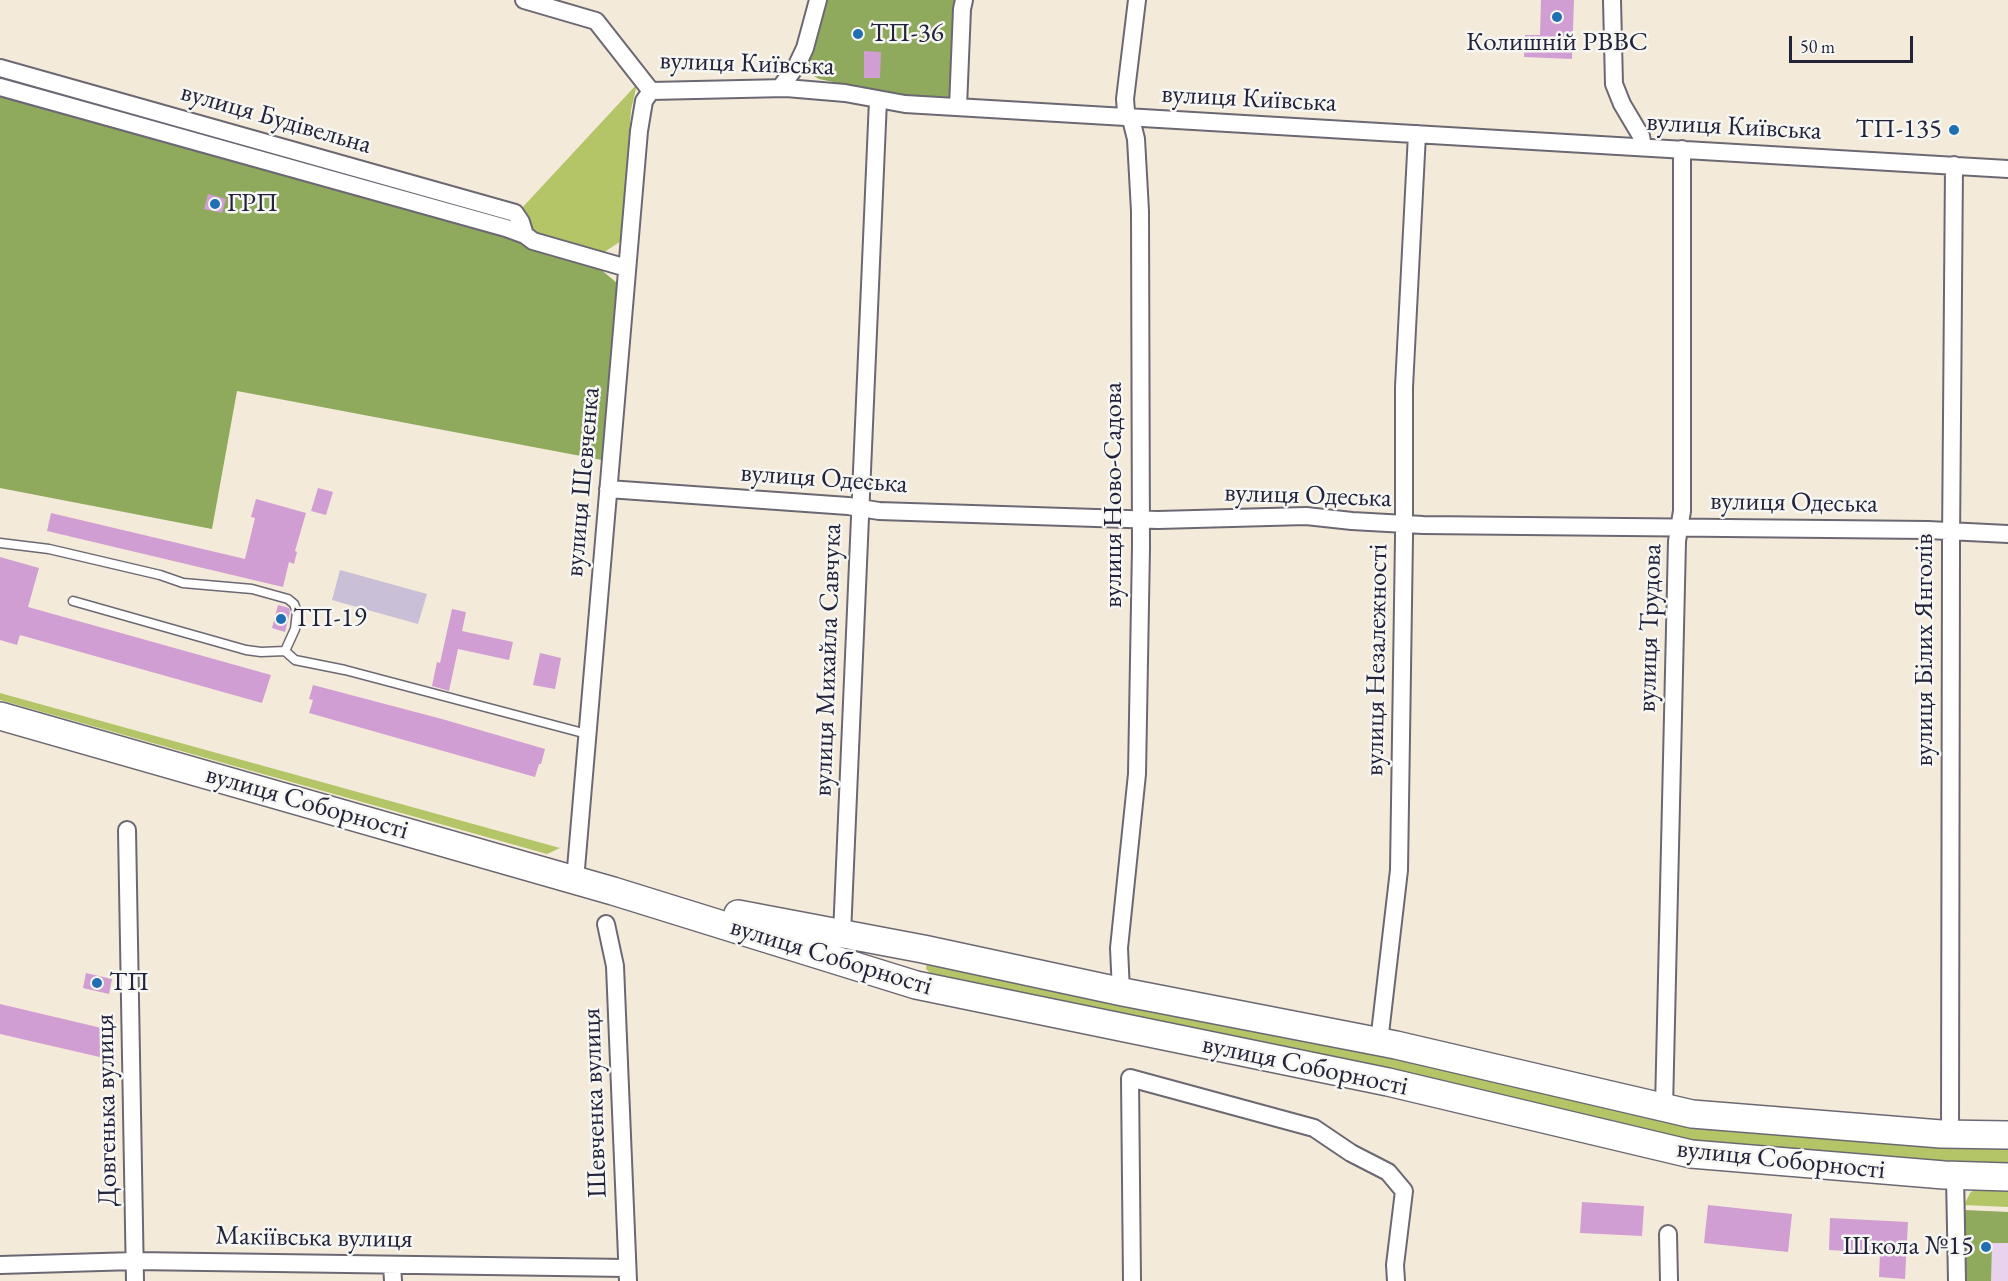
<!DOCTYPE html>
<html>
<head>
<meta charset="utf-8">
<style>
  body { margin:0 }
  #map { position:relative; width:2008px; height:1281px; overflow:hidden; background:#f4eada; font-family:"EB Garamond",serif }
  canvas { display:block }
  .scale { position:absolute; left:1789px; top:36px; width:124px; height:27px; box-sizing:border-box; border:3px solid #22223b; border-top:0; padding-left:8px; font-size:18px; line-height:21px; white-space:nowrap; color:#22223b; -webkit-text-stroke:4px #f6f6f2; paint-order:stroke }
</style>
</head>
<body>
<div id="map">
<canvas width="2008" height="1281"></canvas>
<div class="scale">50 m</div>
</div>
<script>
const c = document.querySelector('canvas').getContext('2d');
c.lineJoin = 'round';
function paint(path, color) { c.fillStyle = color; c.fill(path, 'evenodd'); }
const toPath = rows => new Path2D(rows.map(r => 'M' + r).join(''));
function stroke(path, color, width, dash) { c.strokeStyle = color; c.lineWidth = width; c.lineCap = dash ? 'butt' : 'round'; c.setLineDash(dash || []); c.stroke(path); }
function drawText(font, color, halo, rows, align = 'center') {
  c.font = font + ' "EB Garamond",serif'; c.lineWidth = 5; c.setLineDash([]); c.textBaseline = 'middle'; c.strokeStyle = halo; c.fillStyle = color; for (const [text, x, y, turn = 0] of rows) {
    c.save(); c.translate(x, y); c.rotate((+turn || 0) * Math.PI / 180); c.textAlign = isNaN(turn) ? turn : align; if (halo) c.strokeText(text, 0, 0); c.fillText(text, 0, 0); c.restore();
  }
}
paint(toPath([
  [1964,1210,2008,1212,2008,1281,1965,1281]
]), '#e8d2ee');
paint(toPath([
  [340,570,427,594,418,624,332,600]
]), '#c9bfd7');
paint(toPath([
  [637,84,631,110,621,241,603,253,533,233,521,209],
  [0,693,560,848,547,854,0,700],
  [927,961,1392,1053,1688,1123,2008,1146,2008,1165,1936,1163,1688,1145,1117,1020,930,973,926,969],
  [1976,1188,2008,1190,2008,1207,1964,1205,1970,1193]
]), '#b4c568');
paint(toPath([
  [825,0,960,0,955,87,949,99,905,97,819,79,812,75,807,67,807,62],
  [0,94,513,239,529,248,599,268,617,283,602,460,237,391,212,529,0,488],
  [1964,1210,2008,1212,2008,1243,1992,1243,1991,1281,1965,1281]
]), '#8faa5c');
paint(toPath([
  [1541,0,1574,0,1572,59,1524,57,1525,35,1540,35],
  [864,51,881,52,880,78,864,78],
  [208,194,226,199,222,213,204,209],
  [318,488,333,492,326,515,311,511],
  [256,499,306,513,295,551,297,552,294,564,289,562,283,587,47,531,51,513,245,559,255,518,251,517],
  [0,557,39,568,28,607,271,675,262,703,20,635,17,645,0,640],
  [278,605,289,608,290,612,285,632,272,628],
  [452,609,466,612,462,631,513,642,509,660,458,649,449,691,432,686,437,662,440,663],
  [540,653,561,658,555,689,533,685],
  [313,685,442,719,545,749,541,764,539,764,535,777,309,713,313,700,309,699],
  [86,973,112,979,109,994,83,988],
  [0,1004,110,1030,104,1058,0,1034],
  [1582,1202,1644,1206,1642,1236,1580,1233],
  [1708,1205,1792,1214,1788,1252,1704,1243],
  [1830,1218,1908,1222,1905,1279,1879,1277,1880,1253,1829,1250]
]), '#d09ed2');
const lane = toPath([
  [0,543,49,549,160,575,183,583,252,589,288,599,294,604,297,612,295,629,285,651],
  [73,601,246,650,261,652,285,651,295,660,345,670,587,734]
]);
const street = toPath([
  [524,0,596,21,651,91,786,88,845,93,905,104,2008,169],
  [1612,0,1614,84,1622,104,1641,136,1643,147],
  [0,68,515,213,521,222,525,235],
  [0,87,506,228,525,235,533,241,627,268],
  [780,88,797,65,805,48,818,0],
  [958,107,962,9,964,0],
  [608,489,848,506,879,511,1158,520,1306,516,1352,521,1423,525,1928,530,2008,534],
  [127,830,135,1281],
  [575,880,639,131,644,101,651,91],
  [606,924,615,966,628,1281],
  [842,934,878,100],
  [1121,992,1119,948,1137,774,1141,547,1140,211,1136,139,1132,123,1126,111,1125,99,1137,0],
  [1379,1042,1399,870,1404,537,1404,387,1417,134],
  [1664,1108,1677,541,1682,511,1682,149],
  [1950,1134,1951,543,1954,165],
  [1955,1175,1957,1281],
  [1668,1234,1669,1281],
  [0,1265,135,1261,627,1268],
  [392,1265,393,1281],
  [1132,1281,1130,1078,1314,1128,1351,1153,1388,1172,1404,1191,1395,1265,1396,1281]
]);
const primary = toPath([
  [0,716,613,891,916,985,1388,1082,1691,1154,1944,1175,2008,1177],
  [738,914,923,949,1123,992,1396,1045,1692,1114,1941,1134,2008,1135]
]);
stroke(lane, '#6c6873', 11);
stroke(street, '#6c6873', 20);
stroke(primary, '#6c6873', 30);
stroke(lane, '#fff', 8);
stroke(street, '#fff', 16);
stroke(primary, '#fff', 27);
for (const [x, y, r, color] of [
  [1557,17,6,"#1f6fb2"],
  [858,34,6,"#1f6fb2"],
  [1954,130,6,"#1f6fb2"],
  [215,204,6,"#1f6fb2"],
  [281,619,6,"#1f6fb2"],
  [97,983,6,"#1f6fb2"],
  [1986,1247,6,"#1f6fb2"]
]) { const dot = new Path2D(); dot.arc(x, y, r, 0, 2 * Math.PI); c.fillStyle = color; c.fill(dot); stroke(dot, '#f6f6f2', 2); }
drawText('27px', '#22223b', '#f6f6f2', [
  ["ТП-36",870,34],
  ["Колишній РВВС",1557,43,"center"],
  ["ТП-135",1942,130,"right"],
  ["ГРП",227,204],
  ["ТП-19",293,619],
  ["ТП",109,983],
  ["Школа №15",1974,1247,"right"]
], 'left');
drawText('27px', '#22223b', '#f6f6f2', [
  ["вулиця Київська",747,64,2],
  ["вулиця Київська",1249,99,3],
  ["вулиця Будівельна",276,119,16],
  ["вулиця Київська",1734,127,3],
  ["вулиця Одеська",824,479,4],
  ["вулиця Шевченка",583,482,-85],
  ["вулиця Ново-Садова",1114,495,-90],
  ["вулиця Одеська",1308,496,2],
  ["вулиця Одеська",1794,503,1],
  ["вулиця Трудова",1650,628,-88],
  ["вулиця Білих Янголів",1925,650,-90],
  ["вулиця Михайла Савчука",828,660,-88],
  ["вулиця Незалежності",1377,660,-89],
  ["вулиця Соборності",307,803,16],
  ["вулиця Соборності",831,957,17],
  ["вулиця Соборності",1305,1066,12],
  ["Шевченка вулиця",595,1103,-92],
  ["Довгенька вулиця",107,1110,-91],
  ["вулиця Соборності",1781,1160,6],
  ["Макіївська вулиця",314,1238,1]
]);
</script>
</body>
</html>
